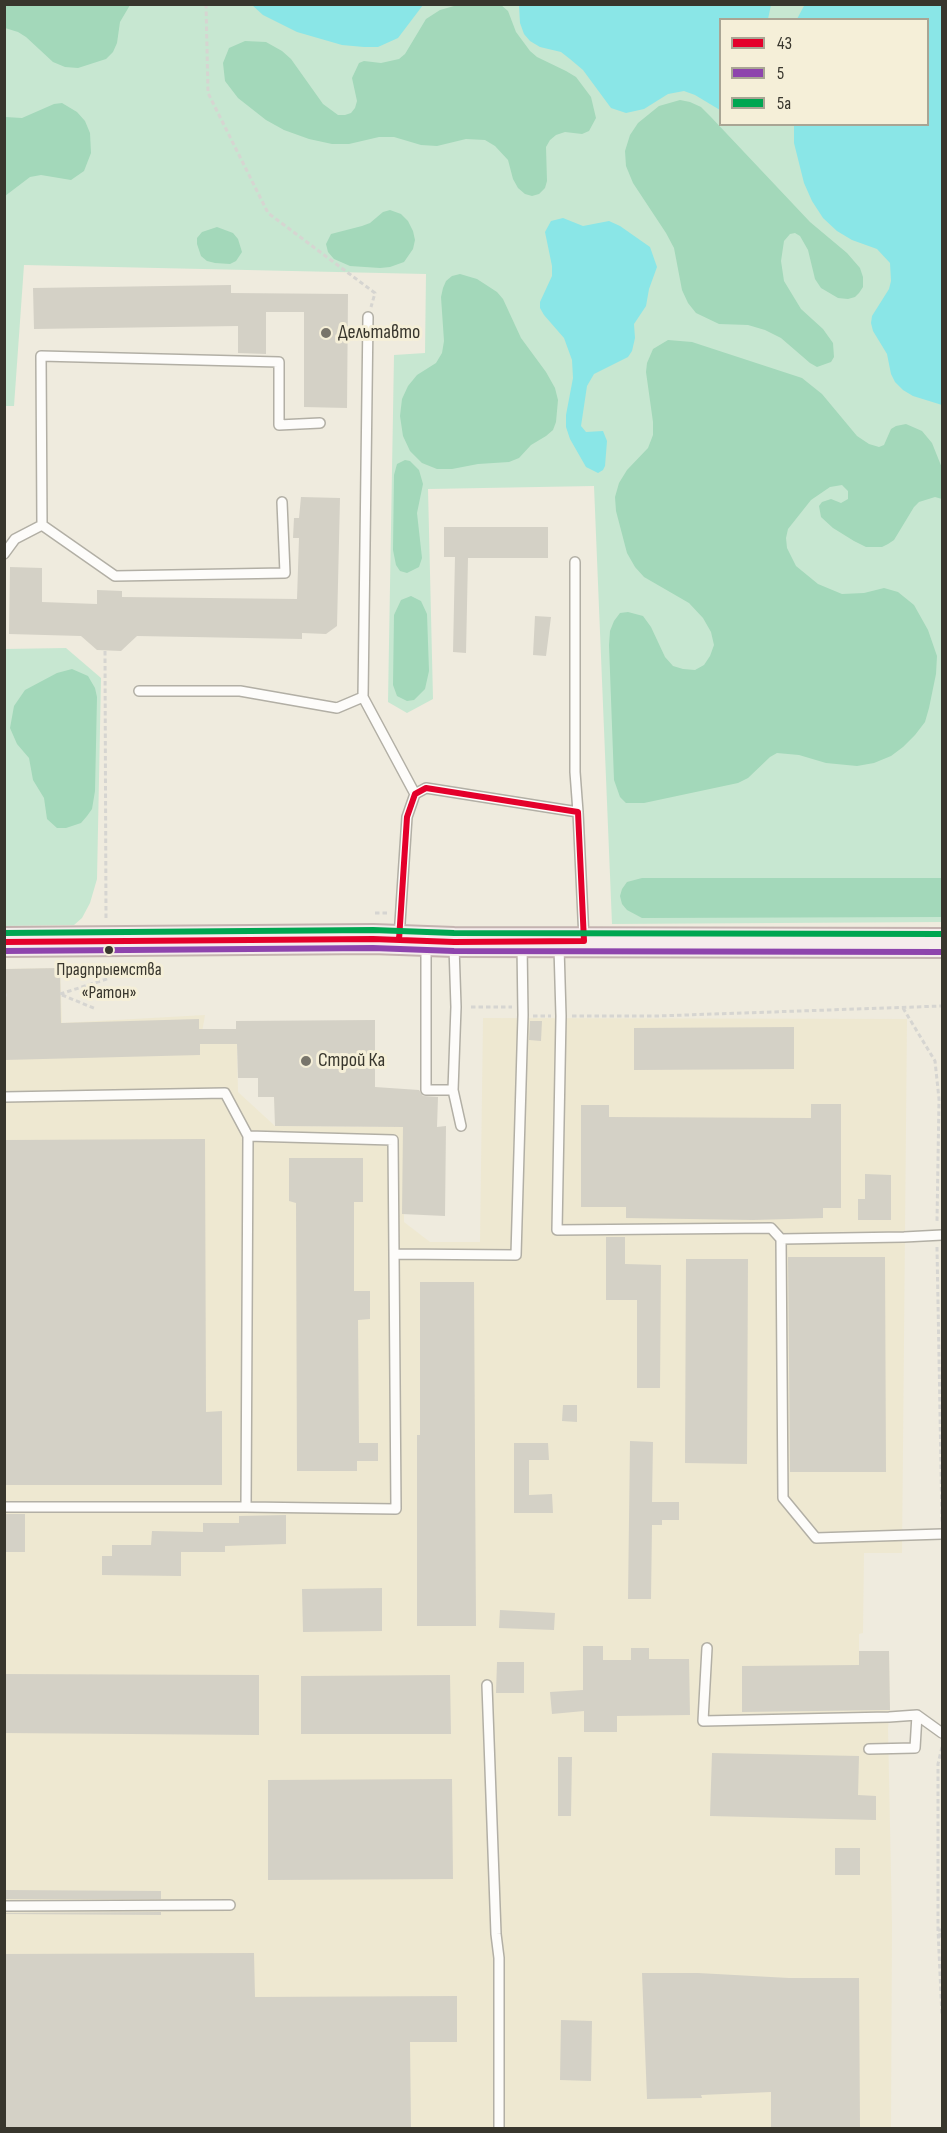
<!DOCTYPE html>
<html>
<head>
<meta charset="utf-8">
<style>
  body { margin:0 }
  #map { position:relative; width:947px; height:2133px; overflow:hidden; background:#efebde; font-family:"Sofia Sans Condensed",sans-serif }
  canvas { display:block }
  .frame { position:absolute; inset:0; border:6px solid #38362d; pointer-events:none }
  .legend { position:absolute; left:719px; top:18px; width:210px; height:108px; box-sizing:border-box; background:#f5efd8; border:2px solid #a9a594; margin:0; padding:8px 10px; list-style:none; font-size:18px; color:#38362d }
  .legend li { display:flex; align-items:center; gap:12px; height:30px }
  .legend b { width:30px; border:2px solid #a9a594 }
</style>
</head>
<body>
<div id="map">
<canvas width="947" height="2133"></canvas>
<div class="frame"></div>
<ul class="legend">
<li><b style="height:8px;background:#e4002b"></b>43</li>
<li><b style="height:8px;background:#8e44ad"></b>5</li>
<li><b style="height:8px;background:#00a651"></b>5а</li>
</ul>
</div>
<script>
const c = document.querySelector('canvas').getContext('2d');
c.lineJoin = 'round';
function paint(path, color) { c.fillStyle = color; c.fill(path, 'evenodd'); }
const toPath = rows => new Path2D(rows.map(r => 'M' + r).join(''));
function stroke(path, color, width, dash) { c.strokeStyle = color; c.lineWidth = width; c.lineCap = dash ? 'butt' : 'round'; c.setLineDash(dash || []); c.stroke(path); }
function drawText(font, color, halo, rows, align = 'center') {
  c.font = font + ' "Sofia Sans Condensed",sans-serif'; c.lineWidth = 6; c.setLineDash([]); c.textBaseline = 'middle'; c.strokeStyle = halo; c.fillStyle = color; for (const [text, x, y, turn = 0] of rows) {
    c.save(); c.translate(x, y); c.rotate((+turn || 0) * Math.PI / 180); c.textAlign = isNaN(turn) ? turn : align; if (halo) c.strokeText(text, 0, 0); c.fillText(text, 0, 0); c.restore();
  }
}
paint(toPath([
  [60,968,62,1023,205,1015,200,1044,237,1044,238,1092,275,1126,403,1127,404,1222,430,1242,480,1242,483,1018,907,1019,902,1553,864,1553,863,1633,859,1634,859,1651,889,1651,890,1711,888,1728,892,1924,891,2128,5,2128,6,969]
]), '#eee8d1');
paint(toPath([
  [5,5,942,5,942,922,612,924,594,486,428,489,433,699,407,713,388,702,394,355,425,353,426,274,24,265,14,406,5,406],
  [720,20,928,20,928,124,720,124],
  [66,648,101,678,97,879,90,903,82,918,74,925,5,926,4,649]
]), '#c7e7d1');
paint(toPath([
  [5,4,130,4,130,5,120,22,117,43,113,52,106,59,78,68,65,67,53,62,26,37,18,32,5,28],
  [461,4,501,5,508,11,516,32,530,51,537,57,566,71,576,77,591,97,596,118,589,131,582,134,565,132,556,135,550,140,546,147,547,181,545,188,539,194,532,196,525,194,518,188,513,179,508,160,495,146,485,140,466,139,437,146,421,145,394,137,379,137,349,144,332,144,309,139,284,130,266,120,238,98,225,81,223,63,229,48,245,41,266,42,282,51,291,59,323,104,338,115,345,115,351,113,355,108,357,101,352,78,359,63,364,61,381,63,399,59,405,54,426,19,440,10],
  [680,100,690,102,701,107,710,116,810,222,847,253,860,268,863,277,863,287,859,293,855,297,848,299,838,298,821,288,815,279,808,250,800,236,795,233,790,234,784,241,781,261,784,281,801,309,823,329,833,343,834,357,831,362,817,367,810,363,781,338,765,330,748,325,719,324,696,313,688,303,682,290,674,248,666,233,633,183,626,166,625,151,630,135,638,123,659,106],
  [62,103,77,112,85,121,90,133,91,153,84,171,71,180,41,175,30,177,5,196,5,117,22,118,54,104],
  [390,210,401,214,408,221,413,231,415,240,413,249,404,262,390,267,380,268,350,266,334,259,328,252,326,244,331,234,362,226,370,223,383,212],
  [217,227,233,233,238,239,242,252,236,261,230,264,215,263,207,261,201,256,197,244,197,238,202,232],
  [460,274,477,279,497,292,503,299,521,338,546,372,555,388,558,400,556,422,553,430,546,436,531,445,519,458,509,462,478,464,452,469,437,469,422,463,410,451,403,436,400,416,402,399,408,386,417,375,436,363,442,353,444,341,441,297,443,288,446,281,452,276],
  [668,340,692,342,802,378,822,394,857,436,869,444,879,447,884,445,891,429,896,426,906,424,922,431,932,443,942,468,942,499,935,497,919,502,914,507,894,540,888,544,882,547,866,547,854,541,833,528,821,517,819,506,822,502,831,499,841,503,848,499,848,491,842,485,830,487,811,500,788,529,786,538,787,548,796,566,818,584,842,594,864,593,884,588,898,592,914,605,928,630,937,656,936,674,929,708,925,722,915,735,903,747,891,756,874,763,857,766,826,763,799,755,777,753,770,757,748,778,738,783,644,803,626,803,620,797,614,780,609,645,610,631,614,621,620,613,628,612,643,616,651,627,665,657,673,666,683,669,695,670,704,665,710,656,714,645,711,632,703,618,689,603,644,577,635,567,627,553,616,511,615,497,619,483,627,470,648,448,653,435,653,422,646,372,647,363,653,349],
  [405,460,410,461,419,470,423,484,417,513,422,558,419,567,407,573,400,571,396,565,393,550,394,475,397,464],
  [411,596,421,601,427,614,429,671,425,689,414,700,407,701,397,696,393,685,394,615,401,600],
  [72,669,88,676,95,688,97,697,95,791,92,809,87,816,81,823,66,828,57,828,47,819,44,798,33,780,29,758,17,744,10,728,14,706,25,690,57,673],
  [642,878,942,878,942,917,642,918,627,910,622,904,620,896,622,889,627,882]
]), '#a3d8ba');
paint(toPath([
  [805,4,942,5,942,405,913,396,903,390,895,382,891,374,887,354,873,331,871,323,872,316,889,289,891,281,890,263,877,249,852,240,837,231,823,218,812,201,804,183,794,143,794,125,928,124,928,20,797,19],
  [252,5,423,5,398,38,378,47,364,47,342,45,297,32,263,15],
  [519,5,519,4,771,5,768,19,720,20,720,110,695,95,684,91,668,94,644,109,626,113,611,108,583,70,570,59,561,52,540,47,530,41,524,34,520,23],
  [563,218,583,226,609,221,620,226,650,247,657,267,649,289,646,306,634,324,635,338,632,351,628,357,594,374,587,386,581,426,586,432,603,431,607,441,605,466,603,470,598,473,586,467,570,439,566,427,566,415,573,378,572,360,564,338,544,315,540,308,540,302,552,276,552,266,545,232,551,221]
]), '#8ae6e7');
paint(toPath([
  [231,285,231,293,348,294,347,408,304,407,304,312,266,312,266,354,238,353,238,326,34,329,33,288],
  [301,497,340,498,337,626,326,634,302,633,302,639,137,636,121,651,97,650,81,636,9,634,10,567,42,568,42,602,97,604,97,590,122,591,122,597,297,599,299,538,293,538,294,518,299,518],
  [444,527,548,527,548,558,468,558,466,653,453,652,455,557,444,557],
  [535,616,551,617,546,656,533,655],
  [60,968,61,1023,199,1019,199,1029,236,1029,236,1021,375,1020,375,1087,419,1090,423,1096,438,1097,437,1127,446,1126,445,1216,402,1214,403,1127,275,1126,274,1097,258,1097,258,1078,238,1078,237,1044,200,1044,200,1055,4,1060,6,969],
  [530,1021,542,1021,541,1041,529,1040],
  [794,1027,794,1069,634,1070,634,1028],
  [811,1104,841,1104,841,1208,823,1208,823,1218,753,1220,626,1218,626,1207,581,1207,581,1105,609,1105,609,1117,811,1118],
  [205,1139,206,1412,222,1411,222,1485,4,1485,4,1140],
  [289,1158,363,1158,363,1202,354,1202,354,1291,370,1291,370,1319,358,1320,359,1443,378,1443,378,1461,357,1461,357,1471,297,1471,296,1203,289,1201],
  [865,1174,891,1175,891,1220,858,1220,858,1199,865,1199],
  [606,1237,625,1237,625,1264,661,1265,660,1388,637,1388,637,1300,606,1300],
  [788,1257,885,1257,886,1472,790,1472],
  [686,1259,748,1259,747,1464,685,1463],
  [420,1282,474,1282,476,1626,417,1626,417,1435,420,1435],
  [563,1405,577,1405,577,1422,562,1421],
  [630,1441,653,1442,652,1502,679,1502,679,1520,662,1520,662,1525,652,1525,651,1599,628,1599],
  [514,1443,548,1443,549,1460,529,1460,529,1495,552,1494,553,1513,514,1513],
  [4,1514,25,1514,25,1552,4,1552],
  [286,1515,286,1544,225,1546,225,1552,181,1552,181,1576,102,1575,102,1556,112,1556,112,1545,151,1545,152,1531,203,1532,203,1523,239,1523,239,1516],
  [382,1588,382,1631,303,1632,302,1589],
  [500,1610,555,1613,554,1630,499,1628],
  [583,1646,603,1646,603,1660,631,1660,631,1648,649,1648,649,1659,689,1659,690,1715,617,1716,617,1732,584,1732,584,1711,552,1714,550,1692,583,1690],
  [859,1651,889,1651,890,1710,742,1712,742,1666,859,1665],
  [497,1662,524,1662,524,1693,496,1693],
  [4,1674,259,1675,259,1735,4,1733],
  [450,1675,451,1734,301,1734,301,1676],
  [712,1753,859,1756,858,1795,876,1796,876,1820,710,1816],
  [558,1757,572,1757,571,1816,558,1816],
  [452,1779,453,1879,268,1880,268,1780],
  [835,1848,860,1848,860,1875,835,1875],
  [4,1890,161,1891,161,1899,4,1899],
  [161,1912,161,1915,4,1914,4,1913],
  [254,1953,255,1997,457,1996,457,2042,410,2042,411,2128,4,2128,4,1954],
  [642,1973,698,1973,789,1978,859,1978,860,2128,771,2128,771,2092,701,2095,702,2098,647,2099],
  [561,2020,592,2021,591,2081,560,2080]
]), '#d4d1c6');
const service = toPath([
  [368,317,363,697,415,794],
  [42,525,41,356,279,362,279,425,320,423],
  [4,554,15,539,42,525,115,576,285,573,282,502],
  [575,562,575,772,578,812],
  [139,691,240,691,337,708,363,697],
  [399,938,407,817,415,794,426,788,578,812,584,939],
  [426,943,426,1090,453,1090,461,1126],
  [559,947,561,1016,557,1230,771,1228,781,1239,904,1237,942,1235],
  [453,1090,456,1007,454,946],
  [4,1097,225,1093,248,1136,246,1507,4,1507],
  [248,1136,393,1140,394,1254,516,1255,523,1015,522,944],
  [781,1239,783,1498,816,1538,942,1534],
  [246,1507,396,1509,394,1254],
  [707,1648,703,1721,889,1717,917,1715,942,1733],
  [487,1685,496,1934,499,1958,499,2128],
  [869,1749,915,1748,917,1715],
  [4,1906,230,1905]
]);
const primary = toPath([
  [4,942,373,939,454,942,942,943]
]);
stroke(service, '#b2afa5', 12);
stroke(primary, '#c4b3b0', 32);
stroke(toPath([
  [206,4,208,93,268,213,375,293,371,307],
  [105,651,106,921],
  [375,913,388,913],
  [60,994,110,978,110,963],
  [4,995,7,995],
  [62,995,96,1009],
  [471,1007,512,1007],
  [903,1008,935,1061,939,1099,937,1222],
  [533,1016,551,1016],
  [572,1016,657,1016,942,1006],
  [937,1247,942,1522],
  [942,1747,938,1764,938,1930,942,2016],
  [942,1930,938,1930,942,1940]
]), '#d6d5d1', 3, [4.5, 3]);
stroke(service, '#fdfcfa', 9);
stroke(primary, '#f5ecec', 28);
stroke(toPath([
  [399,940,407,817,415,794,426,788,578,812,584,941],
  [4,942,373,939,454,942,584,941]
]), '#e4002b', 6);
stroke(toPath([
  [4,951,373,948,454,951,942,952]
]), '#8e44ad', 6);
stroke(toPath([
  [4,933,373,930,454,933,942,934]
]), '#00a651', 6);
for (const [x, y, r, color] of [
  [326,333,6,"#78756b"],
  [109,950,5,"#38362d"],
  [306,1061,6,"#78756b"]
]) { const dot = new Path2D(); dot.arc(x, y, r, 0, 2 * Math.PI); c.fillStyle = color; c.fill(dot); stroke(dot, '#f5efd8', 2); }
drawText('18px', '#38362d', '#f5efd8', [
  ["Прадпрыемства",109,970],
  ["«Ратон»",109,993]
]);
drawText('20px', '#38362d', '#f5efd8', [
  ["Дельтавто",338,333],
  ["Строй Ка",318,1061]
], 'left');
</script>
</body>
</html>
